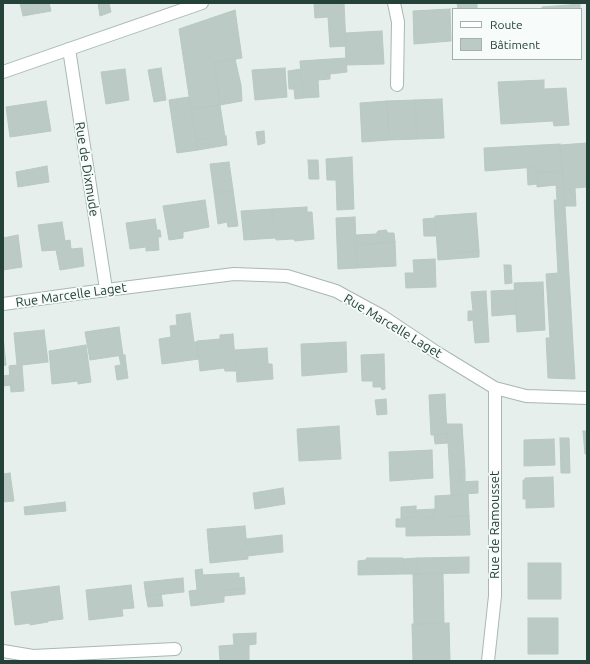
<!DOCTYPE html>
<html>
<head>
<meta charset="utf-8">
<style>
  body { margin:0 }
  #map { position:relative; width:590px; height:664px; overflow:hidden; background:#e6efeb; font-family:Ubuntu,sans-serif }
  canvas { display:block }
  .frame { position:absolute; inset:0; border:4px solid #24423a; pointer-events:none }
  .legend { position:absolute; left:452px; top:8px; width:130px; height:52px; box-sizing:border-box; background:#f7fbf9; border:1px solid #a3b1ad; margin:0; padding:5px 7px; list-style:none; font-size:12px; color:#24423a }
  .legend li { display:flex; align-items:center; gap:8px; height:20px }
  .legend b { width:20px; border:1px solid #a3b1ad }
</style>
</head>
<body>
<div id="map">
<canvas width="590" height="664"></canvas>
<div class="frame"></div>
<ul class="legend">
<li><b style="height:5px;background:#fff"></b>Route</li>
<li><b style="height:11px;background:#bbcac4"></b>Bâtiment</li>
</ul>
</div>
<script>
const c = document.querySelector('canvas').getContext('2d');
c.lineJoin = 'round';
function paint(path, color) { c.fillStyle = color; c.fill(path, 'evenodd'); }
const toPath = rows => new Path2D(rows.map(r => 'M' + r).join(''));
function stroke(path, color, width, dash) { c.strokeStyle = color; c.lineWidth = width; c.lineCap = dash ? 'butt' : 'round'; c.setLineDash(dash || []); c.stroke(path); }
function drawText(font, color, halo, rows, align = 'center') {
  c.font = font + ' Ubuntu,sans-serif'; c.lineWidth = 3.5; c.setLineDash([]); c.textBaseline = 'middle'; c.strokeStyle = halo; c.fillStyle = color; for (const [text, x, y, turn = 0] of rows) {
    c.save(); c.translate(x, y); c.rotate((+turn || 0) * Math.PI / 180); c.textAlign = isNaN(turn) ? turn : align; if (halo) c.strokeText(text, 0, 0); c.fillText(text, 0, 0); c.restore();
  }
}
const building = toPath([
  [20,3,49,3,51,11,23,16,20,3],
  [98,3,109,3,111,12,100,16,98,3],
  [314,3,344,3,346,46,330,47,328,17,315,18,314,3],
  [457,3,477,3,477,9,458,9,457,3],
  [580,4,580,9,542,9,542,7,580,4],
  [450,9,451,41,414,44,413,11,450,9],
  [235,10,242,58,214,63,220,105,191,109,179,29,235,10],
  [382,31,384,64,346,65,345,33,382,31],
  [346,58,347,72,330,74,330,79,318,80,319,97,303,98,300,61,346,58],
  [235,59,241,85,242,101,220,105,214,63,235,59],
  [161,68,166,100,154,102,148,70,161,68],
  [285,68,287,97,255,100,252,70,285,68],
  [125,69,129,100,106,104,101,72,125,69],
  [301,69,303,98,295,99,294,89,289,89,288,71,301,69],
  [544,80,544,89,566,88,569,125,554,126,553,121,501,124,498,82,544,80],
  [189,97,198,150,177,153,169,100,189,97],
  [442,99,444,138,417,139,415,100,442,99],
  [415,100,417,139,389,140,387,101,415,100],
  [46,101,51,131,10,137,6,107,46,101],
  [387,101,389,140,362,142,360,103,387,101],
  [220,105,225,137,196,140,191,109,220,105],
  [264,131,265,143,258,145,256,132,264,131],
  [226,136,227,145,198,150,196,140,226,136],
  [587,143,587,187,575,188,576,206,565,206,560,145,587,143],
  [560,144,562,171,537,173,536,167,485,171,484,148,560,144],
  [352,157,354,209,337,210,336,180,327,180,326,159,352,157],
  [308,160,318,160,319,179,309,179,308,160],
  [229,162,233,190,214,193,210,164,229,162],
  [47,166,49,182,18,187,16,172,47,166],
  [527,167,536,167,537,184,528,185,527,167],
  [562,171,565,206,575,379,548,378,546,338,550,338,546,274,558,273,554,200,557,200,556,185,537,187,537,173,562,171],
  [233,190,238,226,228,227,227,222,218,224,214,193,233,190],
  [205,200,209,227,183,232,183,238,169,240,163,206,205,200],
  [307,207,307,212,312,212,314,239,295,241,293,239,276,240,272,209,307,207],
  [272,209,275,238,244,240,241,211,272,209],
  [476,213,479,251,452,253,452,259,438,260,435,216,476,213],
  [355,217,357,268,338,269,336,218,355,217],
  [435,218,436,236,424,236,423,219,435,218],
  [155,219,157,230,160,230,161,237,158,237,159,250,146,251,146,247,130,249,126,223,155,219],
  [62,222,65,241,70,240,71,249,82,248,84,266,60,270,56,250,42,251,38,225,62,222],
  [386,230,388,233,394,233,395,242,356,245,356,235,376,234,378,231,386,230],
  [18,235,22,267,3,270,3,238,18,235],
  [395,242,396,266,357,268,356,245,395,242],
  [479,251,479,257,452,259,452,253,479,251],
  [435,259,436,287,406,288,405,273,414,273,413,260,435,259],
  [504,265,511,265,512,283,505,284,504,265],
  [543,282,545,330,517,332,514,283,543,282],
  [515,290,516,314,492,316,491,291,515,290],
  [486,291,489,342,475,343,473,320,468,321,468,311,473,311,471,292,486,291],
  [190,313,194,342,197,342,199,359,162,364,159,339,171,337,170,326,177,325,176,315,190,313],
  [119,327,123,355,90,360,85,332,119,327],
  [44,330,48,362,22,365,24,391,11,392,9,366,17,365,14,333,44,330],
  [233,334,236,371,225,371,224,368,200,371,197,341,220,339,220,335,233,334],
  [3,336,6,365,3,366,3,336],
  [346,342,347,372,302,376,301,344,346,342],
  [86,345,91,382,78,384,78,381,52,384,49,351,86,345],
  [267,348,268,364,272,364,273,379,237,382,235,350,267,348],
  [384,354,385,389,382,390,381,387,373,387,373,381,362,381,361,355,384,354],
  [125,355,126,364,121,365,119,356,125,355],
  [126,364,128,378,117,380,115,366,126,364],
  [10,375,11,385,3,386,3,376,10,375],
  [445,394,447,434,431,435,429,395,445,394],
  [386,399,387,414,377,415,375,400,386,399],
  [447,424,462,424,465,471,460,471,461,482,478,481,478,493,451,495,447,424],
  [339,426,341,459,299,461,297,429,339,426],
  [583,431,587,431,587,454,585,454,583,431],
  [447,434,448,443,435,444,434,435,447,434],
  [560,438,569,438,570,473,561,473,560,438],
  [554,439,555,465,524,466,524,440,554,439],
  [432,450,433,478,390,481,389,452,432,450],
  [460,471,465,471,465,481,461,482,460,471],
  [10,473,14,501,3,502,3,474,10,473],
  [553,477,554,507,526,508,526,499,523,499,523,480,525,480,525,478,553,477],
  [283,488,285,504,255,509,253,493,283,488],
  [468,494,469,516,435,517,435,496,468,494],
  [65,502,66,511,25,515,24,507,65,502],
  [416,506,416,518,401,518,401,507,416,506],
  [435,509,435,517,416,518,416,510,435,509],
  [469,516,470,535,406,536,406,527,396,527,396,519,469,516],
  [245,526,248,559,210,563,207,529,245,526],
  [282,535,283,552,247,556,246,539,282,535],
  [469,557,469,573,417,574,417,558,469,557],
  [367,558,403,558,403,574,358,575,358,561,366,560,367,558],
  [417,558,417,574,403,574,403,559,417,558],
  [528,563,561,563,561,599,528,599,528,563],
  [202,569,203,575,239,573,239,578,244,577,245,589,224,590,224,602,191,606,189,591,197,590,195,570,202,569],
  [443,573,444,623,414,624,413,574,443,573],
  [183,578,184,592,146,596,144,582,183,578],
  [131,585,134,608,122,609,123,616,89,620,86,590,131,585],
  [59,586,63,619,48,621,48,622,30,625,30,623,15,625,11,592,59,586],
  [245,589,245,594,224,596,224,590,245,589],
  [161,594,163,606,148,607,146,596,161,594],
  [528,618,558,618,558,654,528,654,528,618],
  [449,623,450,661,413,661,412,624,449,623],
  [256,633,256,644,249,645,249,661,220,661,219,646,234,645,233,634,256,633]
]);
paint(building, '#bbcac4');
stroke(building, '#b8c9c2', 1);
const service = toPath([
  [394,3,398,22,397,85]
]);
const minor = toPath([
  [69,49,106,289],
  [3,304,75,294,234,274,287,276,336,291,382,316,436,352,495,388,526,396,587,398],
  [3,651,33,656,175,649],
  [488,661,495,596,495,388]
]);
const tertiary = toPath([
  [3,72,202,3]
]);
stroke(service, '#a8b8b2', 14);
stroke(minor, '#a8b8b2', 14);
stroke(tertiary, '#a8b8b2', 14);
stroke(service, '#fff', 12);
stroke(minor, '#fff', 12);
stroke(tertiary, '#fff', 12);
drawText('13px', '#24423a', '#f7fbf9', [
  ["Rue de Dixmude",87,169,81],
  ["Rue Marcelle Laget",71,295,-8],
  ["Rue Marcelle Laget",393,326,31],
  ["Rue de Ramousset",495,525,-90]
]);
</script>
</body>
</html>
